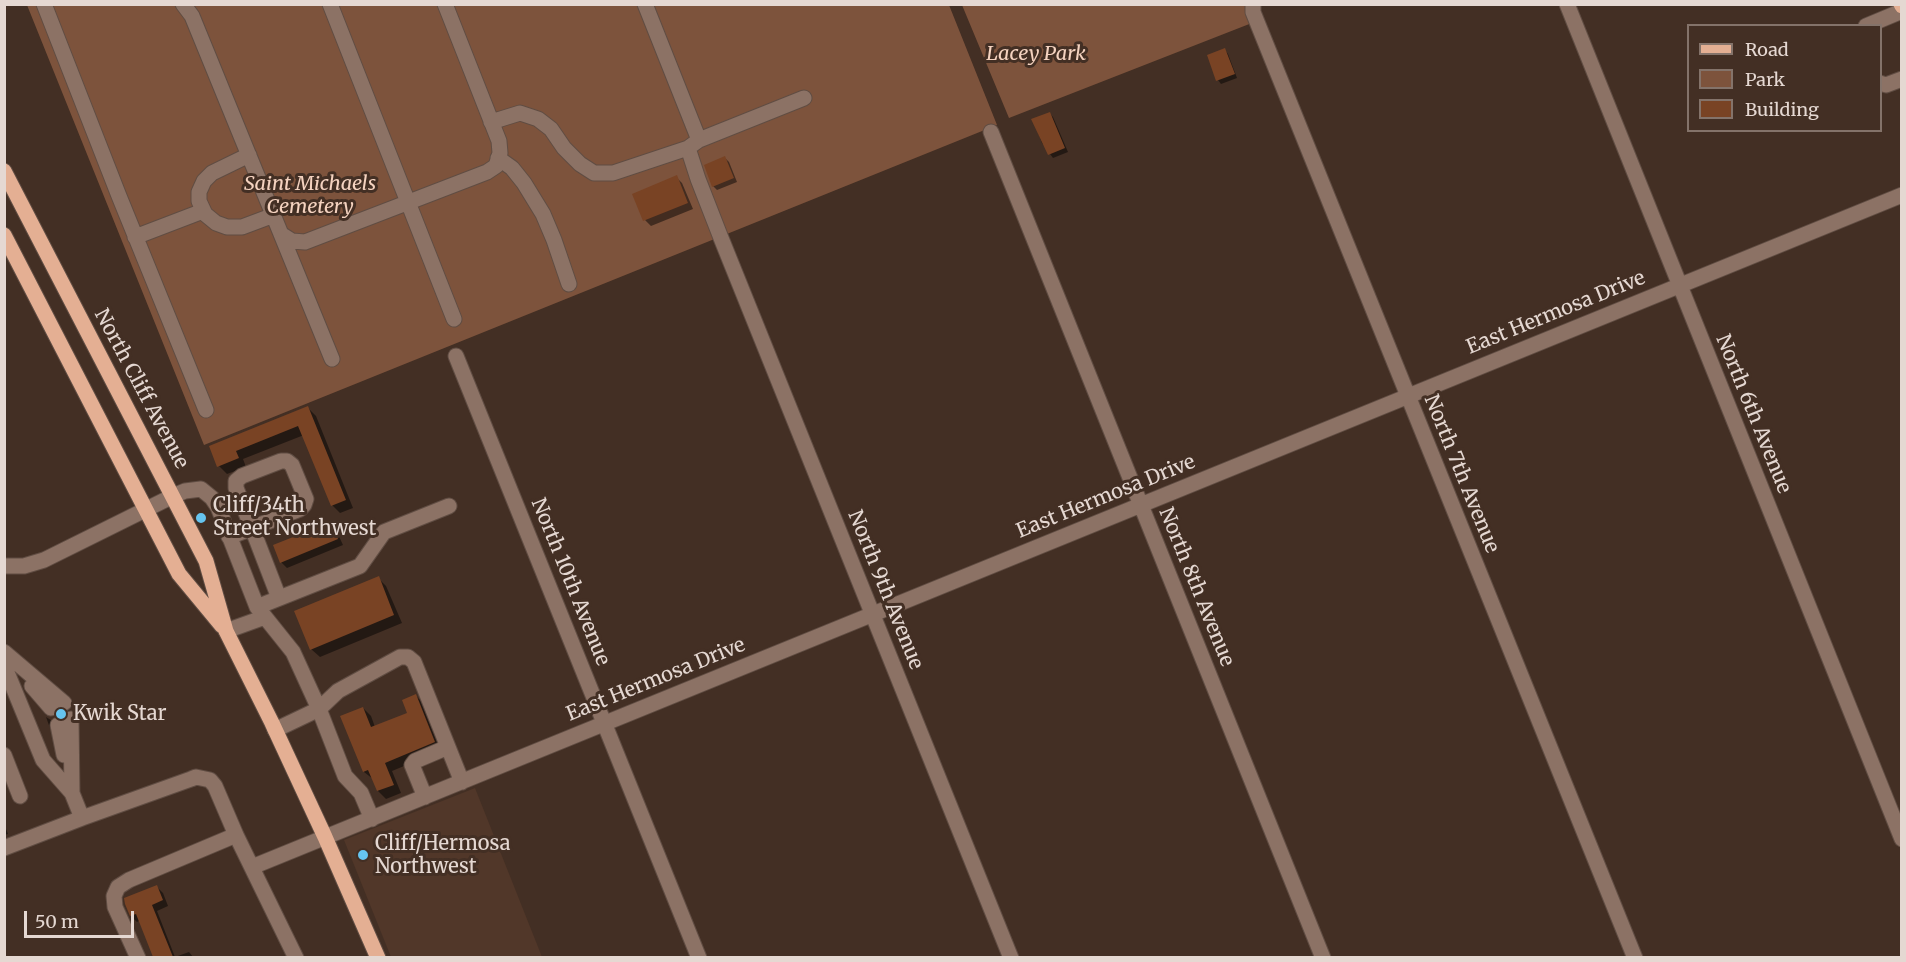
<!DOCTYPE html>
<html>
<head>
<meta charset="utf-8">
<style>
  body { margin:0 }
  #map { position:relative; width:1906px; height:962px; overflow:hidden; background:#432f24; font-family:Merriweather,serif }
  canvas { display:block }
  .frame { position:absolute; inset:0; border:6px solid #e5d8d2; pointer-events:none }
  .legend { position:absolute; left:1687px; top:24px; width:195px; height:108px; box-sizing:border-box; background:#432f24; border:2px solid #84736a; margin:0; padding:8px 10px; list-style:none; font-size:18px; color:#e5d8d2 }
  .legend li { display:flex; align-items:center; gap:12px; height:30px }
  .legend b { width:30px; border:2px solid #84736a }
  .scale { position:absolute; left:24px; top:911px; width:110px; height:27px; box-sizing:border-box; border:3px solid #e5d8d2; border-top:0; padding-left:8px; font-size:18px; line-height:21px; white-space:nowrap; color:#e5d8d2; -webkit-text-stroke:4px #432f24; paint-order:stroke }
</style>
</head>
<body>
<div id="map">
<canvas width="1906" height="962"></canvas>
<div class="frame"></div>
<ul class="legend">
<li><b style="height:8px;background:#e4af93"></b>Road</li>
<li><b style="height:16px;background:#7d533c"></b>Park</li>
<li><b style="height:16px;background:#794324"></b>Building</li>
</ul>
<div class="scale">50 m</div>
</div>
<script>
const c = document.querySelector('canvas').getContext('2d');
c.lineJoin = 'round';
function paint(path, color) { c.fillStyle = color; c.fill(path, 'evenodd'); }
const toPath = rows => new Path2D(rows.map(r => 'M' + r).join(''));
function stroke(path, color, width, dash) { c.strokeStyle = color; c.lineWidth = width; c.lineCap = dash ? 'butt' : 'round'; c.setLineDash(dash || []); c.stroke(path); }
function drawText(font, color, halo, rows, align = 'center') {
  c.font = font + ' Merriweather,serif'; c.lineWidth = 6; c.setLineDash([]); c.textBaseline = 'middle'; c.strokeStyle = halo; c.fillStyle = color; for (const [text, x, y, turn = 0] of rows) {
    c.save(); c.translate(x, y); c.rotate((+turn || 0) * Math.PI / 180); c.textAlign = isNaN(turn) ? turn : align; if (halo) c.strokeText(text, 0, 0); c.fillText(text, 0, 0); c.restore();
  }
}
paint(toPath([
  [475,788,542,957,391,957,344,840]
]), '#513729');
paint(toPath([
  [27,5,949,5,997,125,204,445],
  [962,5,1253,5,1257,21,1009,118]
]), '#7d533c');
paint(toPath([
  [1225,50,1228,54,1237,78,1221,84,1218,80],
  [1049,113,1053,117,1068,152,1053,158,1042,143,1033,120],
  [725,158,729,162,737,182,717,190,713,186],
  [676,177,682,183,693,209,651,226,645,220,634,194],
  [308,408,316,416,353,508,340,513,332,505,304,435,243,459,246,467,227,474,219,466,211,447],
  [330,524,336,530,343,545,287,568,281,562],
  [378,578,386,586,402,623,320,657,311,649],
  [416,696,424,704,443,750,392,771,401,793,386,799,378,791,373,779,364,772,363,708,371,716,375,727,409,713],
  [74,703,77,705,80,714,73,709],
  [46,717,54,722,52,730,50,728],
  [4,824,8,834,4,835],
  [157,887,163,893,168,906,157,911,175,957,189,952,194,958,155,958,140,920,137,922,131,916,126,899]
]), '#0007');
paint(toPath([
  [1225,48,1235,74,1216,81,1207,55],
  [1050,112,1065,148,1048,155,1031,119],
  [725,156,734,178,712,187,704,165],
  [677,175,688,203,643,221,632,194],
  [308,406,346,500,331,506,298,426,236,451,239,458,217,467,209,446],
  [331,522,338,539,280,563,273,545],
  [379,576,394,615,310,650,294,611],
  [416,694,435,742,385,763,394,785,377,791,368,770,363,772,340,716,363,707,371,727,407,713,402,700],
  [157,885,163,900,152,905,173,957,153,957,136,914,130,916,125,904,124,898]
]), '#794324');
const minor = toPath([
  [44,4,119,196,206,410],
  [183,4,192,16,332,359],
  [330,4,454,319],
  [1253,4,1253,12,1635,958],
  [1567,4,1902,839],
  [1866,26,1902,11],
  [1880,83,1886,85,1902,79],
  [491,122,520,113,538,119,551,129,564,148,580,164,594,173,613,173,688,148,699,140,645,4],
  [991,132,1323,958],
  [699,140,804,98],
  [688,148,698,179,721,238,1011,958],
  [249,155,212,173,204,181,199,192,199,201,205,214,216,223,227,227,242,227,274,215],
  [498,158,512,168,524,183,543,214,554,240,569,284],
  [281,234,292,241,305,242,487,172,496,166,500,153,499,141,445,4],
  [135,237,203,211],
  [456,356,699,958],
  [229,537,252,528,300,509,304,505,306,499,292,465,287,461,281,461,242,476,236,481,236,488,252,528,279,598],
  [4,566,24,566,44,560,173,496,185,491,201,489,212,498,218,507,257,607,265,617,226,631],
  [257,607,360,566,384,532,449,506],
  [265,617,293,652,319,709,338,691,400,657,408,657,414,662,462,782],
  [4,652,64,703],
  [4,665,43,760,72,793,82,818,191,779,196,777,210,780,215,786,236,835,296,958],
  [32,686,51,708],
  [71,719,72,793],
  [58,725,64,755],
  [275,730,319,709,345,776,361,793,372,819],
  [4,755,20,796],
  [425,797,412,765,415,761,448,747],
  [4,848,82,818],
  [252,867,1902,195],
  [138,958,115,907,114,896,118,887,129,880,236,835]
]);
const major = toPath([
  [1901,4,1902,6],
  [4,171,206,561,226,631,272,723,325,837,378,958],
  [4,235,179,574,222,626]
]);
stroke(minor, '#604d43', 17);
stroke(major, '#604d43', 17);
stroke(minor, '#8c7265', 15);
stroke(major, '#e4af93', 15);
for (const [x, y, r, color] of [
  [201,518,6,"#66c4ef"],
  [61,714,6,"#66c4ef"],
  [363,855,6,"#66c4ef"]
]) { const dot = new Path2D(); dot.arc(x, y, r, 0, 2 * Math.PI); c.fillStyle = color; c.fill(dot); stroke(dot, '#432f24', 2); }
drawText('italic 20px', '#f5d3c0', '#432f24', [
  ["Lacey Park",1036,54],
  ["Saint Michaels",310,184],
  ["Cemetery",310,207]
]);
drawText('20px', '#e5d8d2', '#432f24', [
  ["East Hermosa Drive",1556,313,-22],
  ["North Cliff Avenue",141,389,62],
  ["North 6th Avenue",1753,414,68],
  ["North 7th Avenue",1461,474,68],
  ["East Hermosa Drive",1106,497,-22],
  ["North 10th Avenue",570,582,68],
  ["North 8th Avenue",1196,587,68],
  ["North 9th Avenue",885,590,68],
  ["East Hermosa Drive",656,680,-22]
]);
drawText('20px', '#e5d8d2', '#432f24', [
  ["Cliff/34th",213,506],
  ["Street Northwest",213,529],
  ["Kwik Star",73,714],
  ["Cliff/Hermosa",375,844],
  ["Northwest",375,867]
], 'left');
</script>
</body>
</html>
